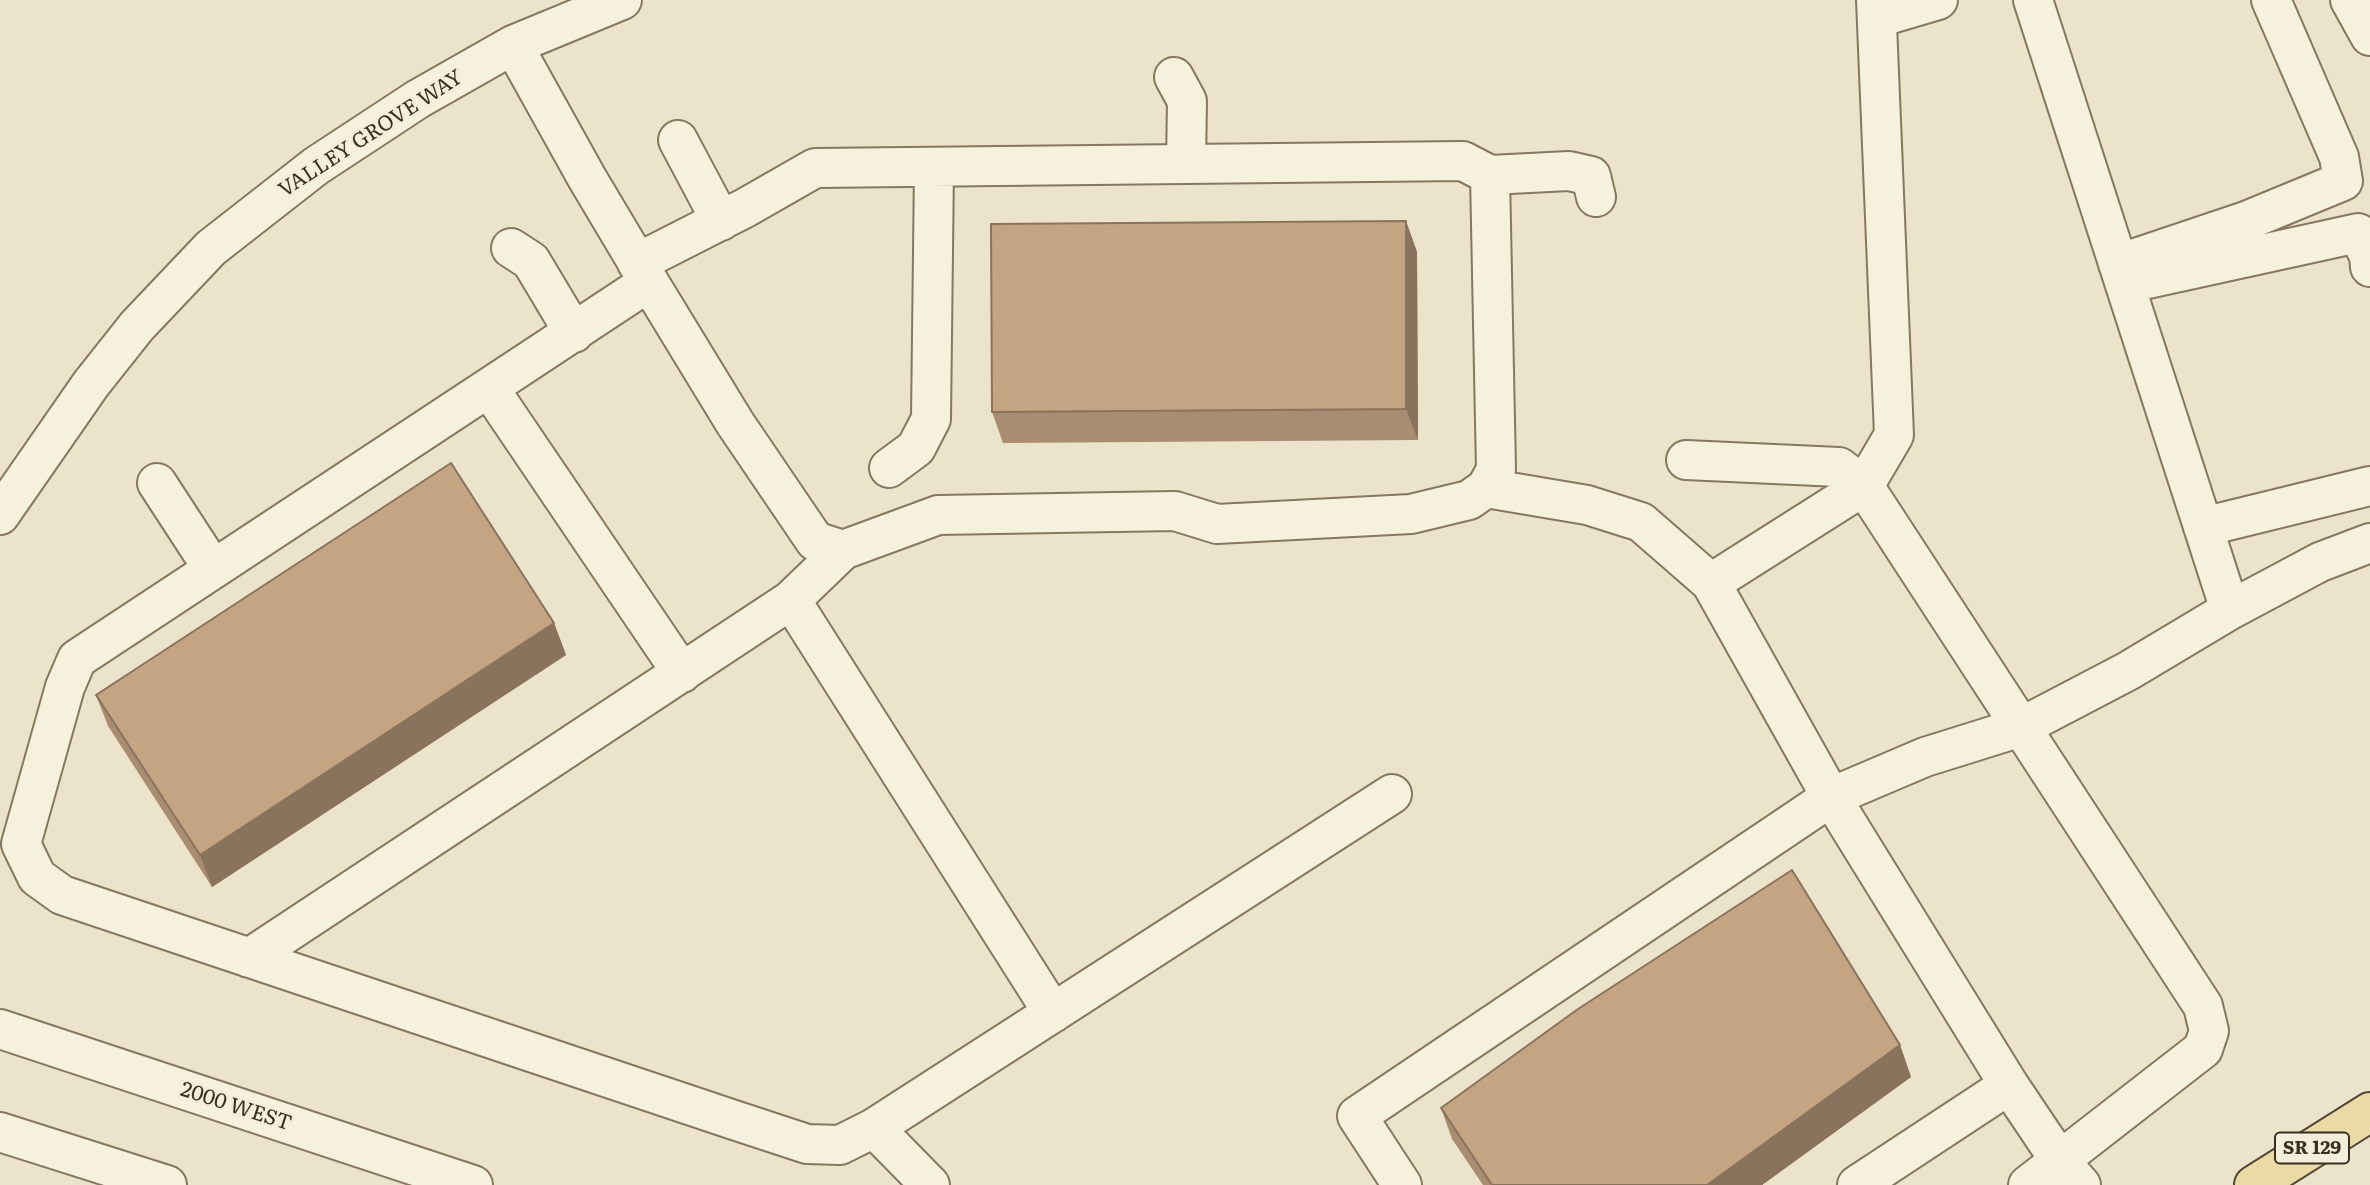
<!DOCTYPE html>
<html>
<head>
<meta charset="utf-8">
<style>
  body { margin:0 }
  canvas { display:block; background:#ebe4ca }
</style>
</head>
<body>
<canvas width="2370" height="1185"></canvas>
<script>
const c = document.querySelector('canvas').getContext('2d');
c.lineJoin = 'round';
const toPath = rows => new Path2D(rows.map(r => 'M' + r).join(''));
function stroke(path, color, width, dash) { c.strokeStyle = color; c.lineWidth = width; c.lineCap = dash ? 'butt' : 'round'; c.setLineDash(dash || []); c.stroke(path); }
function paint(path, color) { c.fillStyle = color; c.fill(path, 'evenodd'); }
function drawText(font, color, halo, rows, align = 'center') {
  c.font = font + ' Literata,serif'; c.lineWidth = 6; c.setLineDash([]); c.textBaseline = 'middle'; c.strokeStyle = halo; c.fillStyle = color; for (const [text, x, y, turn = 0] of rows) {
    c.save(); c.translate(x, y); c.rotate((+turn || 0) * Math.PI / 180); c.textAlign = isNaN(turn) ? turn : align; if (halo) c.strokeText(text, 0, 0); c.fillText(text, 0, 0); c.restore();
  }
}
const minor = toPath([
  [2350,0,2370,36],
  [1877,18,1938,0],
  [513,45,587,178,649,282,735,423,815,541,843,550,938,515,1175,511,1217,524,1411,514,1469,500,1486,488,1496,470,1490,175,1463,161,815,168,745,208,637,263],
  [1174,77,1187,101,1186,164],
  [678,140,721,221],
  [1490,175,1569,171,1591,176,1596,197],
  [511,248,531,261,574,333],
  [2118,264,2246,221,2343,181,2339,157,2271,0],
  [649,282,77,659,65,687,21,844,37,877,62,895,737,1121,807,1144,840,1145,874,1128,1392,794],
  [2125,284,2358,233,2369,256,2370,267],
  [489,388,682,673],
  [1686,460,1839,467,1864,486,2203,1006,2209,1031,2203,1049,2028,1185],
  [889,468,916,448,931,419,934,167],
  [157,483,213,569],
  [1486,488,1587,505,1641,522,1711,583,1864,486,1894,435,1876,0],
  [0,515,91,384,137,326,211,248,316,166,418,99,513,45,622,0],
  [2203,527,2370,486],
  [1711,583,1831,797,2009,1085,2060,1161,2081,1185],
  [791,600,1053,1013],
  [2230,610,2320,562,2370,543],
  [249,958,791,600,843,550],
  [0,1029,473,1185],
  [874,1128,930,1185],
  [0,1132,167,1185],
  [1402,1185,1357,1116,1831,797,1925,757,2021,727,2128,671,2230,610,2033,0],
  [1857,1185,2009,1085]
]);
const major = toPath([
  [2254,1185,2370,1112]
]);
stroke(minor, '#867760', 42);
stroke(major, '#544634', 42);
stroke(minor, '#f6f1dd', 38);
stroke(major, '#e9daa7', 38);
paint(toPath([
  [1406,221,1417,252,1418,440,1003,443,992,412],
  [554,623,566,655,212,887,108,726,96,695],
  [1900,1045,1911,1077,1762,1185,1483,1185,1452,1139,1441,1108]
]), '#a98d72');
paint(toPath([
  [1406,221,1417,252,1418,440,1406,409],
  [554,623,566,655,212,887,200,855],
  [1900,1045,1911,1077,1762,1185,1707,1185]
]), '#8a735c');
const building = toPath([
  [1406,221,1406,409,992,412,991,224,1406,221],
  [451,463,554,623,200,855,96,695,451,463],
  [1792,870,1900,1045,1707,1185,1492,1185,1441,1108,1578,1009,1792,870]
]);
paint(building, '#c5a484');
stroke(building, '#8a735c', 2);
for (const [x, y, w] of [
  [2312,1148,74]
]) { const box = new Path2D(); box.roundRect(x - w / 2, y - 15.5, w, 31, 5); c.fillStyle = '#f3eed9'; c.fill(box); stroke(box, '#382e22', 2); }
drawText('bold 19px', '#382e22', null, [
  ["SR 129",2312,1148]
]);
drawText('21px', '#382e22', '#f3eed9', [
  ["VALLEY GROVE WAY",371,134,-33],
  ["2000 WEST",236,1107,18]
]);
</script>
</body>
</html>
